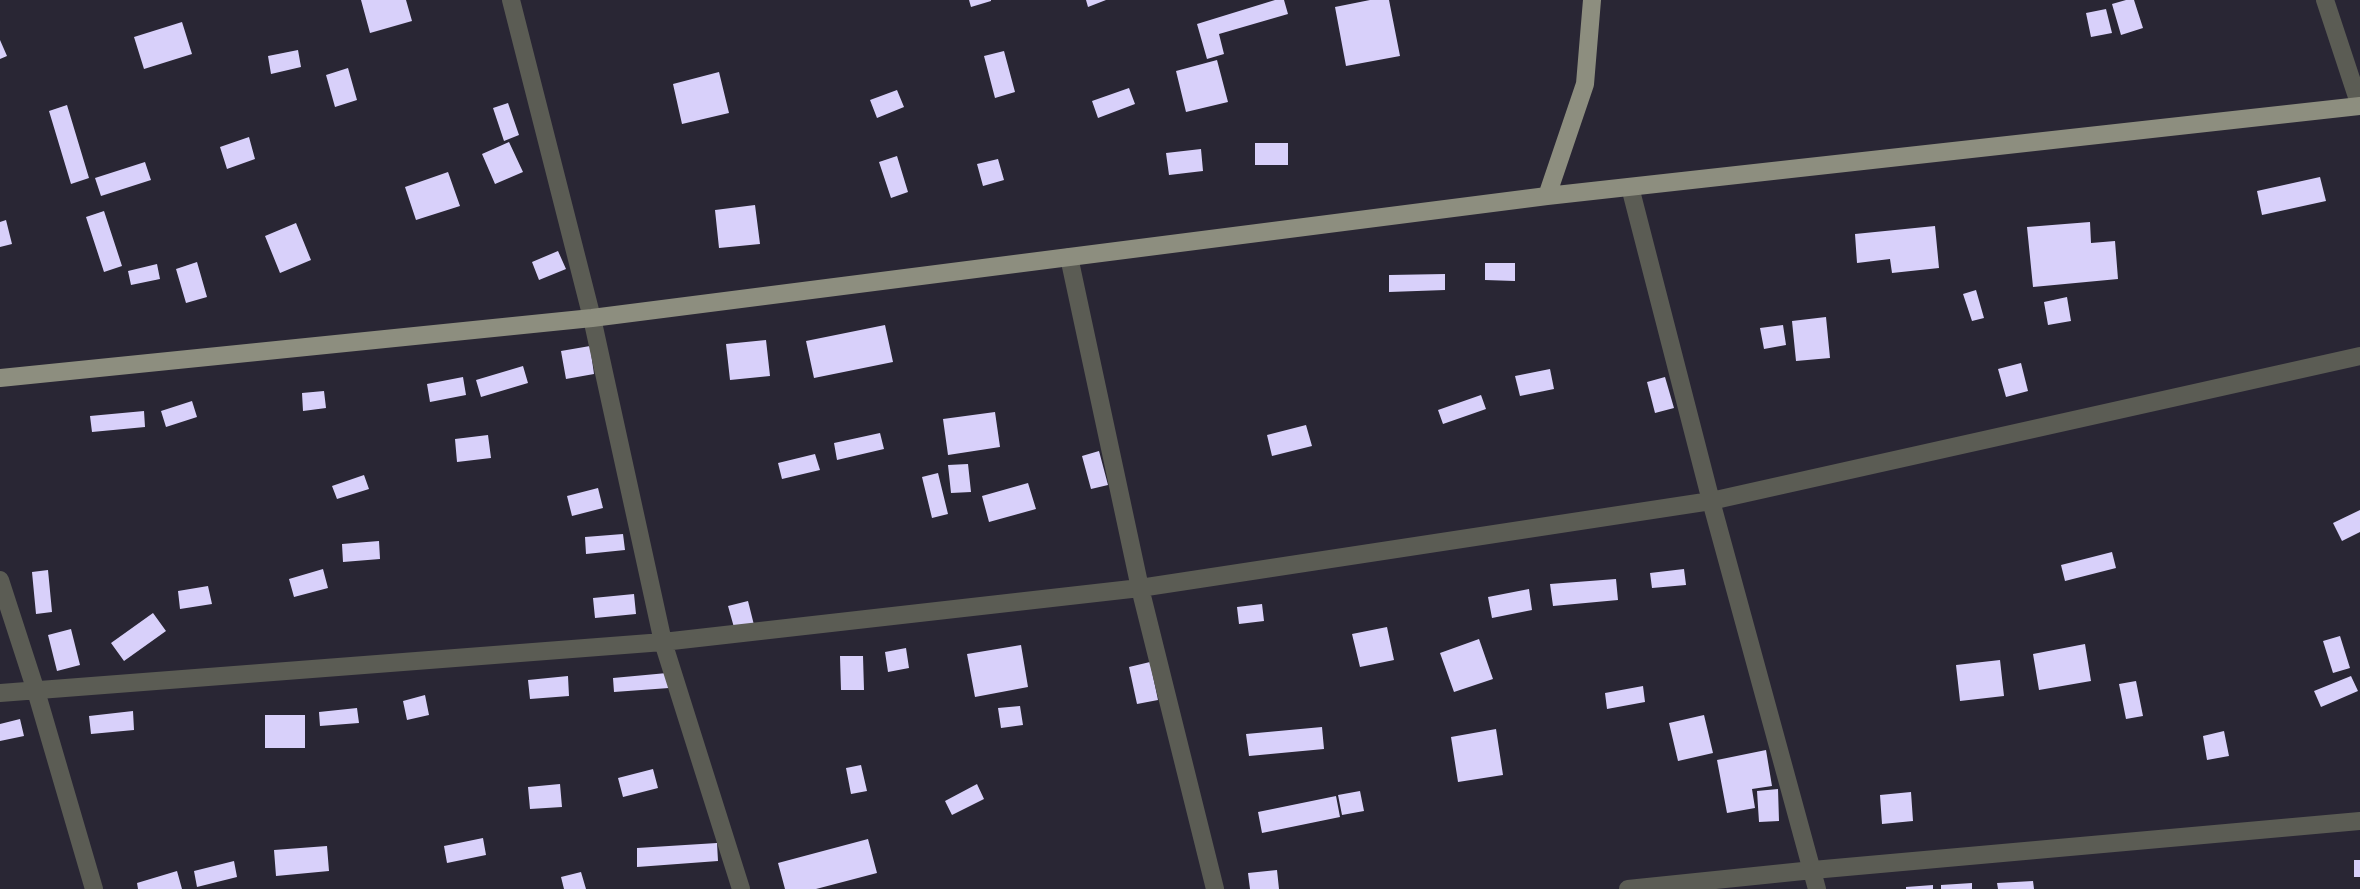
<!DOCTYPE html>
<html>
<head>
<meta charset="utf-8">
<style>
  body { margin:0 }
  canvas { display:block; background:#292634 }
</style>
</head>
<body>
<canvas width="2360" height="889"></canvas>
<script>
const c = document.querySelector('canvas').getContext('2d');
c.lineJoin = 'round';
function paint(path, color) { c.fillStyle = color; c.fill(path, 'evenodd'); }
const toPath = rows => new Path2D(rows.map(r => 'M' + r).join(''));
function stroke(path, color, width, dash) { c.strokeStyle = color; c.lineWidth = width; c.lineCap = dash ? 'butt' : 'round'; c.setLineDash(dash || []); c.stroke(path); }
paint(toPath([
  [361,0,406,0,412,21,370,33],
  [969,0,991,0,991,1,971,7],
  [1086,0,1106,0,1088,7],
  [1275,0,1284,0,1288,14,1219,34,1224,54,1207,59,1197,24],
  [1370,0,1389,0,1400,56,1346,66,1335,7],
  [2126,0,2134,0,2143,28,2121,35,2112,4],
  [2106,9,2112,33,2091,37,2086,13],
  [182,22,192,54,144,69,134,37],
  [0,40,7,56,0,59],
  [298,50,301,67,271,74,268,56],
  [1004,51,1015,92,995,98,984,56],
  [1217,60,1228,102,1186,112,1176,71],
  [348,68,357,100,335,107,326,75],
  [719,72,729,113,682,124,673,84],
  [1129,88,1135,104,1098,118,1092,101],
  [897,90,904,107,877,118,870,100],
  [508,103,519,135,504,141,493,108],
  [67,105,89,178,71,184,49,111],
  [249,137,255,159,227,169,220,147],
  [509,142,523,172,495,184,482,154],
  [1255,143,1288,143,1288,165,1255,165],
  [1201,149,1203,171,1169,175,1166,153],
  [897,156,908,192,891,198,879,162],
  [998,159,1004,180,983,186,977,164],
  [145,162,151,180,101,196,95,178],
  [448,172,460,206,416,220,405,187],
  [2320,177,2326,201,2262,215,2257,191],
  [755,205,760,244,719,248,715,210],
  [104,211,122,266,104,272,86,217],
  [6,220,12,244,0,247,0,222],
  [2090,222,2091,243,2115,241,2118,279,2033,287,2027,227],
  [296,223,311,260,280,273,265,236],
  [1935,226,1939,268,1892,273,1890,259,1857,263,1855,234],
  [558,251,566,269,539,280,532,262],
  [197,262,207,297,186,303,176,269],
  [1485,263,1515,263,1515,281,1485,280],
  [157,264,160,279,131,285,128,271],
  [1445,274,1445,290,1389,292,1389,275],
  [1976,290,1984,318,1972,321,1963,294],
  [2067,297,2071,321,2048,325,2044,302],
  [1826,317,1830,358,1796,361,1792,321],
  [885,325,893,362,814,378,806,341],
  [1783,325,1786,345,1764,349,1760,328],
  [766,340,770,376,730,380,726,344],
  [590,346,594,374,566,379,561,351],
  [2021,363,2028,391,2006,397,1998,369],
  [523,366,528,383,481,397,476,380],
  [1550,369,1554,389,1520,396,1515,376],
  [463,377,466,395,430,402,427,384],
  [1665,377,1674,408,1655,413,1647,382],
  [324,391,326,408,303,411,302,393],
  [1481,395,1486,409,1443,424,1438,410],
  [192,401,197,417,166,427,161,411],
  [144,411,145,427,92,432,90,416],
  [995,412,1000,447,948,455,943,419],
  [1306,425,1312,446,1272,456,1267,435],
  [880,433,884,449,837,460,834,443],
  [488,435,491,458,457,462,455,439],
  [1099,451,1108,485,1091,489,1082,456],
  [815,454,820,470,782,479,778,463],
  [968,464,971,492,951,493,948,465],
  [938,473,948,514,932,518,922,477],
  [364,475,369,489,337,499,332,486],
  [1028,483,1036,509,989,522,982,496],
  [598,488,603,508,572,516,567,496],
  [2360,510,2360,532,2342,541,2333,523],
  [623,534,625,550,586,554,585,537],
  [379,541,380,559,343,562,342,544],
  [2112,552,2116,568,2065,581,2061,565],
  [323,569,328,588,294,597,289,579],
  [1684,569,1686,585,1652,588,1650,573],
  [48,570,52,612,36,614,32,572],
  [1616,579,1618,600,1553,606,1550,584],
  [208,586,212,604,180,609,178,591],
  [1529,589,1532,610,1492,618,1488,597],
  [634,594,636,614,595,618,593,598],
  [748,601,754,625,735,631,728,606],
  [1262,604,1264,621,1239,624,1237,607],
  [153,613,166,631,124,661,111,643],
  [1387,627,1394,660,1360,667,1352,634],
  [71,629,80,665,57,671,48,635],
  [2340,636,2350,668,2333,673,2323,641],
  [1479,639,1493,679,1454,692,1440,653],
  [2085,644,2091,681,2039,690,2033,654],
  [1021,645,1028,687,975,697,967,654],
  [906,648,909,668,888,672,885,652],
  [840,656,863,656,864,690,841,690],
  [2000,660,2004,696,1960,701,1956,665],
  [1150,662,1158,700,1137,704,1129,667],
  [667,673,669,688,614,692,613,678],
  [568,676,569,696,530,699,528,680],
  [2351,676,2358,691,2321,707,2314,691],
  [2136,681,2143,716,2126,719,2119,684],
  [1643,686,1645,702,1607,709,1605,693],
  [425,695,429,715,407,720,403,701],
  [1020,706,1023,725,1001,728,998,708],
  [357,708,359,723,320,726,319,712],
  [133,711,134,730,91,734,89,716],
  [265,715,305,715,305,748,265,748],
  [1704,715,1713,753,1678,761,1669,723],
  [20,719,24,736,0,741,0,724],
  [1322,727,1324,749,1249,756,1246,734],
  [1496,729,1503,775,1458,782,1451,737],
  [2224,731,2229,756,2207,760,2203,736],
  [1766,750,1772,786,1752,789,1755,808,1727,813,1717,760],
  [861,765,867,791,851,794,846,768],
  [653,769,658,788,623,797,618,778],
  [560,784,562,807,530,809,528,787],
  [977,784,984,799,952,815,945,801],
  [1778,789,1779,821,1759,822,1757,791],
  [1360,791,1364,811,1342,815,1338,795],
  [1911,792,1913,821,1882,824,1880,795],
  [1336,796,1340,817,1262,833,1258,812],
  [483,838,486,855,447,863,444,846],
  [868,839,877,873,816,889,785,889,778,863],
  [717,843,718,861,637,867,637,848],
  [327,846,329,871,276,876,274,850],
  [2354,860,2360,860,2360,877,2354,877],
  [234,861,237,877,197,887,194,871],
  [1277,870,1279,889,1250,889,1248,873],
  [177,871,182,889,138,889,137,883],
  [581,872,586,889,564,889,561,877],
  [2033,881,2034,889,1998,889,1997,883],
  [1972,883,1972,889,1941,889,1941,885],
  [1933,885,1933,889,1906,889,1906,887]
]), '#d8d0fa');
stroke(toPath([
  [511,0,592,318,663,642,741,889],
  [2325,0,2360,106],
  [1630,187,1711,501,1817,889],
  [1069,257,1140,588,1215,889],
  [0,580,36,691,94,889],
  [0,693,663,642,1140,588,1711,501,2360,356],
  [1628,889,1813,870,2360,821]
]), '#5b5c54', 18);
stroke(toPath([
  [1547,196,1585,84,1592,0],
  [0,378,592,318,1547,196,2360,106]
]), '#8d8e7f', 18);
</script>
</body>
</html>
